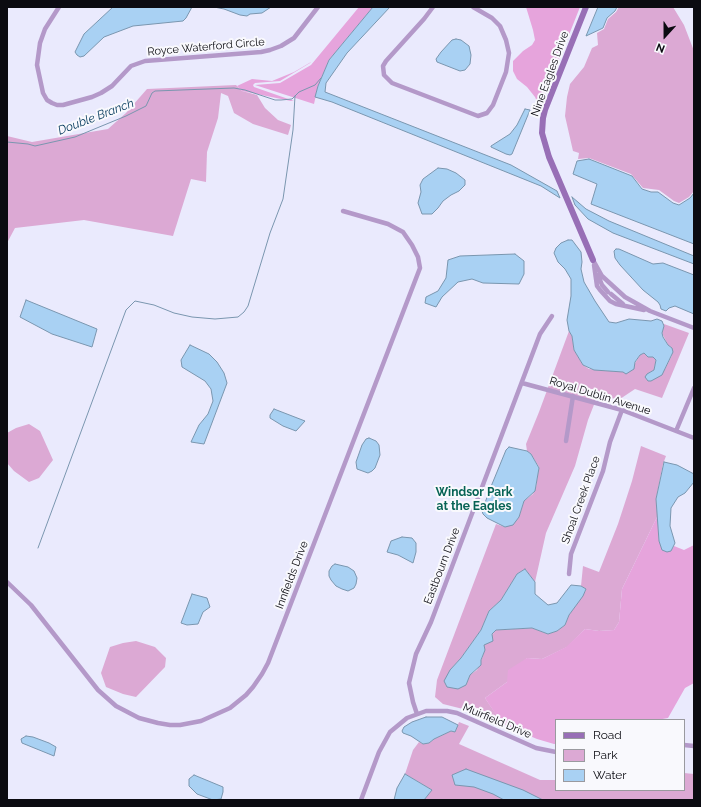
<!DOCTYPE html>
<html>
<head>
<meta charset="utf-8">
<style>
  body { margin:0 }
  #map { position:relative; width:701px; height:807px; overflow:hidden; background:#eaeafd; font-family:Raleway,sans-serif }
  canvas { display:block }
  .frame { position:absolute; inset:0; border:8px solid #0b0b11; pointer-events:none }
  .legend { position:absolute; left:555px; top:719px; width:130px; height:72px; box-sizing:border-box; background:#f9f9fd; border:1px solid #9a9a9f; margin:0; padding:5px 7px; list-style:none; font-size:12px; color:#0b0b11 }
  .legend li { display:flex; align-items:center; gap:8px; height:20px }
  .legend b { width:20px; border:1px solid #9a9a9f }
  .north { position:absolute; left:645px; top:16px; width:40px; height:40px; -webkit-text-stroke:3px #f9f9fd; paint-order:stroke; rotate:201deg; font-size:11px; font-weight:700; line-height:16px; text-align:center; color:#0b0b11 }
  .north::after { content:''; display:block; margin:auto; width:14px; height:18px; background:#0b0b11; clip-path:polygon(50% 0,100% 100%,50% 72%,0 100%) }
</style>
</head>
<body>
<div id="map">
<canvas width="701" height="807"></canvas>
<div class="frame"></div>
<ul class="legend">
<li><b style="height:5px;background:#986fb6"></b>Road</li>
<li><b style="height:11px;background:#dca9d4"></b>Park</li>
<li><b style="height:11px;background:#a9d1f3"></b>Water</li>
</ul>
<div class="north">N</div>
</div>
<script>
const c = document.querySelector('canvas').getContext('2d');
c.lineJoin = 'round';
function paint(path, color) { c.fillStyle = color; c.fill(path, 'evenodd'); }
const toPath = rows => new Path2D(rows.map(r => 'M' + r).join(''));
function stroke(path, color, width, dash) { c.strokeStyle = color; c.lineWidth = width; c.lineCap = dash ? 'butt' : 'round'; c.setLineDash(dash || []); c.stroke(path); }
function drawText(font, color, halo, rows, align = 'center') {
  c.font = font + ' Raleway,sans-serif'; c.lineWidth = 4; c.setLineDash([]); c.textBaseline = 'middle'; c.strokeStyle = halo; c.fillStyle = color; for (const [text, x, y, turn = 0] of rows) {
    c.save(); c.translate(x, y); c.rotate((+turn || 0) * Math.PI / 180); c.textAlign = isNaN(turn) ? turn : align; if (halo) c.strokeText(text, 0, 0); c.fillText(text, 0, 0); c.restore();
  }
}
paint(toPath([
  [619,7,673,7,684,25,694,51,694,191,689,197,679,203,674,201,659,190,643,188,631,174,589,158,578,159,579,153,573,151,565,116,567,97,570,84,584,67,592,48,598,45,597,33,604,29,608,19,616,12],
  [236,85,242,91,257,95,265,108,278,120,291,125,288,135,253,124,234,113,228,96,221,93,218,118,207,152,206,182,191,179,173,236,84,220,15,228,7,243,7,136,32,142,108,129,126,113,147,89],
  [664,324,689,333,662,398,635,389,620,399,597,397,588,420,575,466,546,533,535,582,525,569,517,574,501,600,489,611,481,630,461,658,450,670,466,685,470,675,477,670,483,656,484,645,496,630,532,628,548,634,557,631,565,625,569,615,586,590,581,586,583,566,599,572,618,524,632,481,641,446,666,456,663,464,656,499,658,515,622,589,619,622,614,630,599,631,585,629,567,647,542,659,527,658,507,682,485,698,500,720,479,713,443,704,435,697,437,680,496,524,505,527,519,517,524,501,533,494,536,487,539,467,531,454,527,451,526,444,539,412,569,331,572,336,574,350,583,365,589,369,623,372,634,365,640,355,644,353,648,357,653,357,656,360,654,370,649,373,665,369,672,355,672,348,668,345,662,333],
  [29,424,40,431,53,460,39,478,29,482,14,471,7,463,7,433,16,428],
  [136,641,155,647,166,658,165,667,136,697,123,694,106,687,101,673,110,647,123,643],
  [459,722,469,726,459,744,540,780,556,780,556,790,684,790,684,773,694,774,694,800,424,800,432,790,405,774,413,750,419,742,423,744,429,743,434,739,451,731,455,732]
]), '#dca9d4');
paint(toPath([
  [359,7,373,7,329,60,318,86,314,104,255,85,280,83,311,65],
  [526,7,580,7,540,108,535,97,527,87,517,79,513,71,513,61,523,51,532,45,535,40,533,30],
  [311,62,310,63,280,81,255,83,253,85,254,87,294,101,291,101,242,91,237,86,252,79,272,81,294,72],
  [658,515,659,541,671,551,674,546,684,550,694,545,694,683,685,688,668,718,657,720,556,720,556,744,554,744,537,739,502,724,485,698,507,682,508,670,527,658,542,659,566,647,585,629,599,631,614,630,619,622,622,589]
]), '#e6a4dc');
const water = toPath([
  [113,7,192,7,186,18,183,21,133,26,104,37,84,56,80,57,77,55,75,52,84,34,113,7],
  [214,7,271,7,262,13,250,14,247,16,240,15,224,9,214,7],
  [373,7,390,7,347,53,326,83,325,92,511,165,557,191,560,198,541,186,332,102,315,97,318,86,329,60,373,7],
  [598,7,617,7,615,11,607,18,603,28,586,36,598,7],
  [456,39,461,40,469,46,471,55,470,64,465,70,460,71,437,62,436,59,441,52,452,40,456,39],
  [525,109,530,110,512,154,510,155,506,154,491,147,491,146,510,134,517,125,525,109],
  [589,159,632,176,642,189,651,192,658,192,673,203,679,205,690,198,694,193,694,244,591,204,597,184,573,174,577,161,589,159],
  [438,168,447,169,456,173,465,180,465,185,459,191,451,195,443,201,438,208,432,214,422,214,418,203,421,192,420,185,423,179,438,168],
  [572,197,586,209,609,221,694,256,694,264,613,233,588,219,575,205,572,197],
  [568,240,572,240,581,252,582,262,581,269,584,282,595,301,609,322,616,323,629,319,651,321,657,319,662,321,664,326,662,333,663,337,668,345,672,348,673,352,662,375,651,381,648,381,645,377,647,374,654,370,656,360,653,357,648,357,644,353,640,355,635,362,634,369,626,374,623,372,594,370,583,365,574,350,572,336,569,331,567,320,571,296,571,279,565,269,558,262,554,253,556,248,561,243,568,240],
  [616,249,619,249,653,264,663,263,694,275,694,314,675,306,669,308,666,311,661,309,660,305,658,302,643,290,620,265,615,258,614,251,616,249],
  [515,254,524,261,524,274,519,284,483,283,472,279,458,282,442,297,436,307,425,303,426,297,438,291,446,278,448,260,460,256,515,254],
  [26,300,97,329,92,347,52,334,20,317,26,300],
  [190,345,209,354,217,362,224,373,227,383,204,444,191,442,199,425,208,414,213,401,211,389,205,381,182,367,181,360,190,345],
  [274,409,305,421,296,431,283,426,270,418,270,415,274,409],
  [369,438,376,441,379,445,380,455,375,468,372,471,368,473,357,469,356,462,362,445,366,439,369,438],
  [509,447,527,451,531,454,539,468,535,491,524,501,519,517,513,525,505,527,487,518,483,514,482,511,490,489,506,450,509,447],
  [664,462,677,465,694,474,694,482,685,493,678,497,671,508,670,526,675,543,671,551,667,552,662,550,659,541,656,499,664,462],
  [402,537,412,538,416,543,416,552,413,563,398,555,387,552,391,541,402,537],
  [335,564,348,567,354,571,357,578,356,584,354,588,348,591,342,589,336,586,331,580,329,576,329,571,332,566,335,564],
  [525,569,535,582,535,594,548,605,557,603,571,585,581,586,586,589,583,596,569,615,565,625,557,631,548,634,532,628,496,630,492,634,493,641,484,645,485,650,481,660,481,665,470,675,466,685,458,689,447,687,444,681,450,670,461,658,481,630,489,611,501,600,517,574,525,569],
  [192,594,207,598,210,607,203,612,198,624,187,625,181,623,192,594],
  [426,717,442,717,458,725,455,732,451,731,434,739,429,743,423,744,411,736,403,733,402,731,404,727,412,722,426,717],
  [26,736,33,737,49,743,56,747,54,756,22,743,21,739,26,736],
  [466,769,523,790,543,800,504,800,493,794,474,787,455,785,452,775,466,769],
  [405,774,432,790,424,800,394,800,397,788,405,774],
  [194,775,223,787,223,792,221,799,213,800,197,794,189,786,189,779,194,775]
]);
paint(water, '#a9d1f3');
stroke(water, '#7a96af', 1);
stroke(toPath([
  [7,142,28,144,35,146,75,137,126,116,146,106,152,93,155,91,234,88,245,90,275,100,281,100,292,99,299,92,315,85,321,78],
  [38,548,126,310,135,301,154,305,174,313,192,317,215,319,238,317,244,312,248,306,270,233,283,199,293,130,295,96]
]), '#7a96af', 1);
stroke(toPath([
  [59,7,45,29,40,43,37,65,43,93,47,100,52,103,57,105,63,105,92,97,101,93,112,86,131,66,145,61,261,52,270,50,281,46,294,38,318,7],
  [433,7,424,19,386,61,383,66,384,75,392,83,478,116,487,113,493,105,506,72,509,53,506,40,500,26,492,18,473,7],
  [593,260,602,276,625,297,650,311,694,328],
  [594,265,597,286,600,290,610,301,616,304,644,310],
  [598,275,602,285,608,292],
  [611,294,623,304],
  [522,383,622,410,694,438],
  [676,431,694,388],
  [566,441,573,396],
  [569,574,571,554,603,471,610,442,622,410],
  [7,582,31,605,98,690,116,706,139,718,158,723,170,725,180,725,201,721,230,708,246,695,253,687,262,674,268,663,420,268,418,257,412,245,403,232,388,224,343,211],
  [417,714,413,702,409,683,416,654,431,622,540,334,552,316],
  [684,745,694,746],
  [361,800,379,752,390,732,407,718,426,711,447,711,457,713,536,748,556,752]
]), '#b499c9', 4.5);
stroke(toPath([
  [586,7,545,110,543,118,542,133,549,157,593,260]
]), '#986fb6', 6);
drawText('11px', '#0b0b11', '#f9f9fd', [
  ["Royce Waterford Circle",206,47,-5],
  ["Nine Eagles Drive",550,74,-70],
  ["Royal Dublin Avenue",600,396,17],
  ["Shoal Creek Place",581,500,-70],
  ["Eastbourn Drive",442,566,-69],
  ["Innfields Drive",292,575,-69],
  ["Muirfield Drive",497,721,23]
]);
drawText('italic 12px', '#00375a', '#f9f9fd', [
  ["Double Branch",96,117,-21]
]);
drawText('bold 12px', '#076355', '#f9f9fd', [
  ["Windsor Park",474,492],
  ["at the Eagles",474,506]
]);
</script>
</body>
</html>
